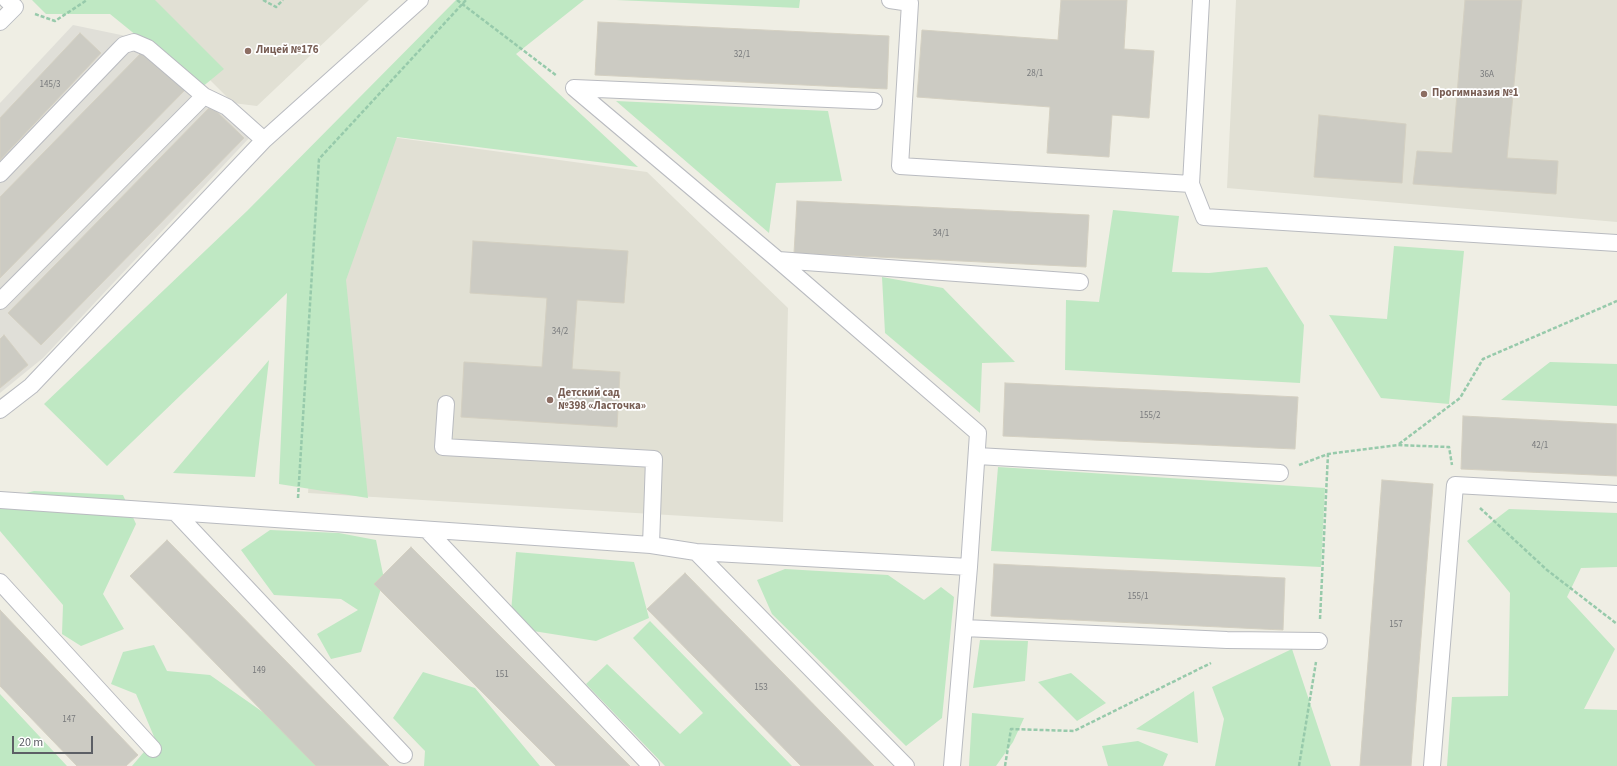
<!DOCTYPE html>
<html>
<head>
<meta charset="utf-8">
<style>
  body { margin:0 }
  #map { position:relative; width:1617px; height:766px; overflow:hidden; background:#efeee4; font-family:"Source Sans 3",sans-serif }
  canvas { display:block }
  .scale { position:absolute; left:12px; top:736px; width:81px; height:18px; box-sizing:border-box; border:2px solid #5c5f65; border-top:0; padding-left:5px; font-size:12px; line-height:14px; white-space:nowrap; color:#5c5f65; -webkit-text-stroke:3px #fff; paint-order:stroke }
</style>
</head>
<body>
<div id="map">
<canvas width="1617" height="766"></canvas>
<div class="scale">20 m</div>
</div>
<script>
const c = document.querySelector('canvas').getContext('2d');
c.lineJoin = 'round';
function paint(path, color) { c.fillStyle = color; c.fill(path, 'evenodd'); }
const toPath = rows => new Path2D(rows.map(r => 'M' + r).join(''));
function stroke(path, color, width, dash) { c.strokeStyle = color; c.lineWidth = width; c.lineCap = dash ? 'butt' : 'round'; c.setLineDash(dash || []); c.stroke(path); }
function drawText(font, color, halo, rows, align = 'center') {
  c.font = font + ' "Source Sans 3",sans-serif'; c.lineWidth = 3.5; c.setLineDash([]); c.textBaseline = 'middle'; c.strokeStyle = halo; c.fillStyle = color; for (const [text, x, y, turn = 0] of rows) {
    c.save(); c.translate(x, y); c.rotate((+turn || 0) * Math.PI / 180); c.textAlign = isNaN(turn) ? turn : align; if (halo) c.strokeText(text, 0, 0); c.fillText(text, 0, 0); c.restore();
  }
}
paint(toPath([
  [73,25,150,41,251,136,43,358,0,393,0,103]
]), '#e0dfd8');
paint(toPath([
  [130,0,369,0,257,106,233,103],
  [1236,0,1617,0,1617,222,1227,188],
  [384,136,647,172,788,308,783,522,308,493,329,176]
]), '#e1e0d4');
paint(toPath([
  [32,0,155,0,224,69,201,88,110,14,46,14],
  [456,0,584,0,516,54,638,167,397,137,346,280,368,498,279,484,287,293,107,466,44,404,247,211],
  [616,0,800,0,799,8],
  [616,101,828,111,842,181,776,183,769,233],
  [1113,210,1179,216,1172,272,1209,273,1267,267,1304,325,1300,383,1065,370,1066,300,1099,302],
  [1394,246,1464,251,1449,404,1381,398,1329,315,1387,319],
  [882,277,943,288,1015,362,982,363,980,413,885,333],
  [269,360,255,477,173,473],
  [1550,362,1617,364,1617,406,1501,400],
  [998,467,1325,488,1321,567,991,551],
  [34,491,123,495,136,524,103,594,124,629,81,646,62,634,63,605,0,531,0,500],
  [1509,509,1617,513,1617,567,1581,568,1567,597,1615,649,1584,709,1617,710,1617,766,1447,766,1452,697,1508,696,1510,593,1467,541],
  [270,530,339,533,376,540,384,579,361,652,331,659,317,634,358,610,341,599,274,595,241,550],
  [516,552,634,562,649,618,596,641,527,630,511,612],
  [785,569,888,575,924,600,941,587,954,597,942,718,906,746,772,614,757,580],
  [650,621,792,766,665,766,586,684,607,664,680,734,703,713,633,638],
  [980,640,1028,641,1025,681,973,688],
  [154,645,167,671,210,675,287,729,317,766,132,766,155,739,136,694,111,684,123,652],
  [1292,649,1331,766,1215,766,1224,719,1212,687],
  [423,672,475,688,540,766,424,766,425,751,393,718],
  [1071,673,1106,703,1077,721,1038,682],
  [1194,691,1198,743,1136,729],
  [0,694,67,766,0,766],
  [972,713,1024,718,1013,742,996,766,969,766],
  [1138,741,1168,754,1163,766,1108,766,1102,746]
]), '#bfe8c3');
const building = toPath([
  [1061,0,1127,0,1124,49,1154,51,1149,118,1112,115,1109,157,1047,153,1050,107,917,97,922,30,1058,40,1061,0],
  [1465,0,1522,0,1507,158,1558,161,1556,194,1413,184,1417,151,1452,153,1465,0],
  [598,22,889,36,887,89,595,75,598,22],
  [80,33,101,53,0,160,0,118,80,33],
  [144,50,185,90,0,278,0,197,144,50],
  [211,106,244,138,41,345,8,313,211,106],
  [1319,115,1406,124,1402,183,1314,177,1319,115],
  [797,201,1089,215,1086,267,794,253,797,201],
  [473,241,628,251,624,303,577,300,572,369,620,372,617,427,461,417,464,362,542,367,547,298,470,293,473,241],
  [4,335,28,365,0,388,0,339,4,335],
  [1005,383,1298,397,1295,449,1003,436,1005,383],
  [1463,416,1617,424,1617,476,1461,469,1463,416],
  [1382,480,1433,484,1411,766,1360,766,1382,480],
  [167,540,389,766,316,766,130,576,167,540],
  [411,547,630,766,556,766,374,584,411,547],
  [994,564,1285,578,1283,630,991,616,994,564],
  [685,573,874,766,801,766,647,609,685,573],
  [0,610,138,755,126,766,77,766,0,686,0,610]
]);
paint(building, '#cccbc3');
stroke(building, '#d4d0c2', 1);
const service = toPath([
  [890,0,910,3,900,166,1191,184,1204,217,1617,243],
  [0,22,15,7,7,0],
  [574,88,778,260,978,433,969,567],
  [574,88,874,101],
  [0,174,119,50,124,45,134,42,148,48,204,96,227,107,264,140],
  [1191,184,1201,0],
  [778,260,1080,282],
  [0,301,204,96],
  [446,404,443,447,654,459,651,545],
  [0,410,31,386,264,140,420,0],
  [977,456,1280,473],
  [0,500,651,545,696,552,969,567,952,766],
  [176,513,404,755],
  [427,530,651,766],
  [696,552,906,766],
  [0,582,153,749],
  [964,628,1227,640,1319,641],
  [1432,766,1455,485,1617,494]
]);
stroke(service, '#b9bbc0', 18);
stroke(toPath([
  [263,0,276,7,283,0],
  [457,0,557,76],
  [35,14,55,21,87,0],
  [1399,444,1460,398,1483,359,1617,301],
  [1299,465,1328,454,1398,445,1449,447,1452,465],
  [298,498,319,159,466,0],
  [1480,508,1547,570,1617,624],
  [1320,619,1328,454],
  [1005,766,1011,729,1074,731,1211,663],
  [1299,766,1316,662]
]), '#97caab', 2.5, [4, 2]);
stroke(service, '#fff', 16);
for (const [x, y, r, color] of [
  [248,51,4,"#8d6e63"],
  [1424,94,4,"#8d6e63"],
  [550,400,4,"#8d6e63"]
]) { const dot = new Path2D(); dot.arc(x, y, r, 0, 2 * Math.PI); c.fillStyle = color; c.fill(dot); stroke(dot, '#fff', 1.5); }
drawText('9px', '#787a7c', null, [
  ["32/1",742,55],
  ["28/1",1035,74],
  ["36А",1487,75],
  ["145/3",50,85],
  ["34/1",941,234],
  ["34/2",560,332],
  ["155/2",1150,416],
  ["42/1",1540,446],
  ["155/1",1138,597],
  ["157",1396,625],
  ["149",259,671],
  ["151",502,675],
  ["153",761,688],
  ["147",69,720]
]);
drawText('bold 11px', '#785e54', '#fff', [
  ["Лицей №176",256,51],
  ["Прогимназия №1",1432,94],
  ["Детский сад",558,394],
  ["№398 «Ласточка»",558,407]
], 'left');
</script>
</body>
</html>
